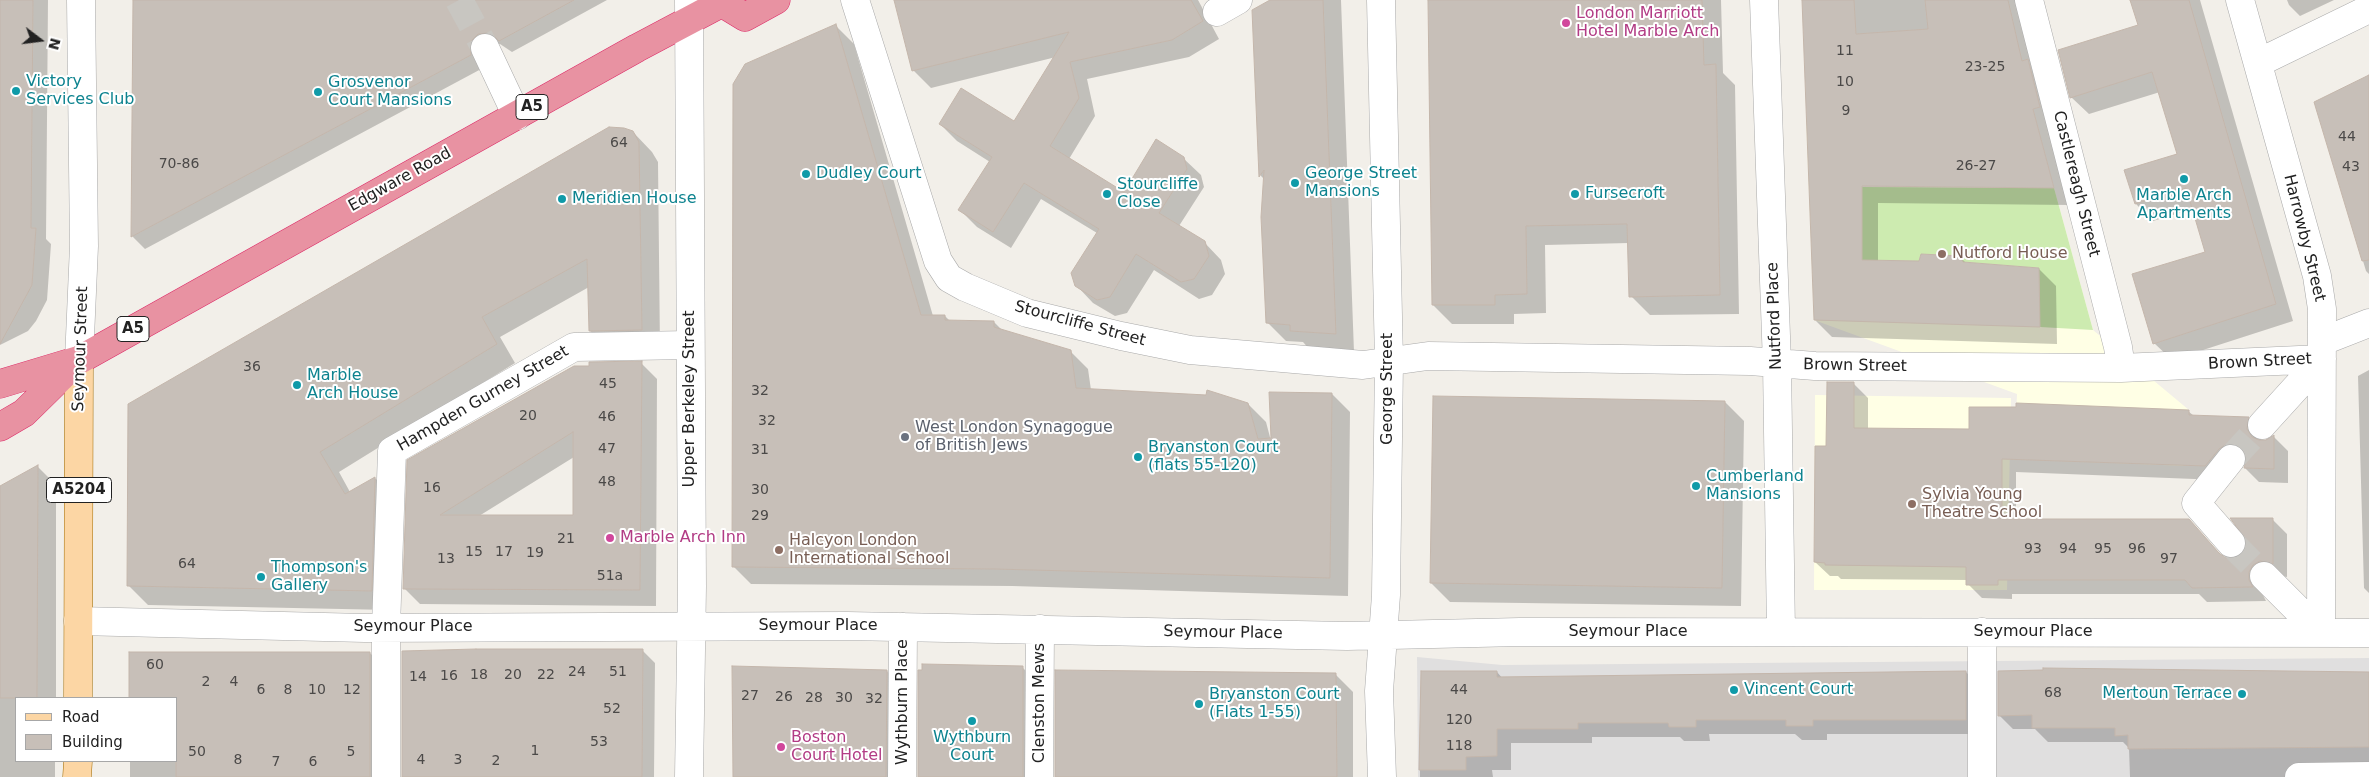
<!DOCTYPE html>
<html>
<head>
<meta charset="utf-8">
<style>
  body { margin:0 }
  #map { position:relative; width:2369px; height:777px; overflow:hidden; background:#f2efe9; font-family:"DejaVu Sans",sans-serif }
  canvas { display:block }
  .legend { position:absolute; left:15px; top:697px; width:162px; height:65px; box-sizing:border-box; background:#fff; border:1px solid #a7a7a7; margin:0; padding:6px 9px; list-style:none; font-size:15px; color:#222 }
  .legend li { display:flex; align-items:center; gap:10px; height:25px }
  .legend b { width:25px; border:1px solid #a7a7a7 }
  .north { position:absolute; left:15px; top:15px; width:50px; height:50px; -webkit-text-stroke:4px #fff; paint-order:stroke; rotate:105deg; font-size:14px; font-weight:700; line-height:20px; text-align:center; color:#222 }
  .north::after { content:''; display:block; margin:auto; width:18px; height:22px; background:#222; clip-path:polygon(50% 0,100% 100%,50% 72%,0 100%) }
</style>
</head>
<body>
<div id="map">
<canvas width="2369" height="777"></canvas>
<ul class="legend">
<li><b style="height:6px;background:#fcd6a4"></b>Road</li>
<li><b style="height:14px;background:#c7bfb8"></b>Building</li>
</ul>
<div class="north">N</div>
</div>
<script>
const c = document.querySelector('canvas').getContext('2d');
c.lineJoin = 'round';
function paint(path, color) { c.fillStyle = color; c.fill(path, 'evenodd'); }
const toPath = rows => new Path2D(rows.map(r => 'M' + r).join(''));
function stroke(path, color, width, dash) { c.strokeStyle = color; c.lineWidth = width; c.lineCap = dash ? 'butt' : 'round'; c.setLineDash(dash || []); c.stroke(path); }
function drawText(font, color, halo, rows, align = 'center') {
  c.font = font + ' "DejaVu Sans",sans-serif'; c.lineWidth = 4; c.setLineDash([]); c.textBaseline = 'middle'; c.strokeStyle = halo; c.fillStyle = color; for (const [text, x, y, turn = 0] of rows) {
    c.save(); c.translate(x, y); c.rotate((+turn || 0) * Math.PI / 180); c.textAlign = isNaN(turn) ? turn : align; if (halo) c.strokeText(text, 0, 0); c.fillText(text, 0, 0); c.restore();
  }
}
paint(toPath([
  [1417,657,1502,665,2369,658,2369,777,1418,777]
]), '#e0dfdf');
paint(toPath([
  [1806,119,1860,119,1862,187,2054,188,2093,330,2189,410,2186,466,2014,459,2017,394,1814,320],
  [1815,395,2011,398,2007,590,1814,590]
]), '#ffffe5');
paint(toPath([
  [1861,187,2054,188,2093,330,2040,327,2039,268,1963,262,1960,256,1921,254,1919,261,1862,260]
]), '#cdebb0');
paint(toPath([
  [0,0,48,0,46,239,51,244,47,300,36,321,28,331,0,345],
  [134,0,607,0,512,52,500,44,491,46,483,68,145,249,133,237],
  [895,0,1198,0,1219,39,1189,57,1087,79,1095,116,1069,159,1124,193,1183,158,1201,175,1204,187,1179,226,1204,242,1221,260,1225,274,1212,295,1199,299,1154,270,1127,313,1115,316,1093,303,1076,285,1097,233,1041,199,1011,248,977,227,960,210,990,162,957,141,940,124,1015,123,1056,57,931,88,913,70],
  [1272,0,1341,0,1354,352,1310,350,1303,342,1286,341,1267,322,1265,180,1261,176,1254,11],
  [1429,0,1721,0,1723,73,1735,85,1739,314,1650,315,1631,296,1629,243,1545,245,1546,313,1514,314,1514,324,1452,324,1433,305],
  [1803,0,2020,0,2070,205,1878,203,1878,261,1920,262,1960,257,1967,264,2039,269,2056,286,2057,344,1832,337,1815,320],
  [2131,0,2200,0,2293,321,2172,360,2154,343,2207,253,2193,209,2153,221,2136,204,2126,170,2178,154,2160,92,2089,114,2071,97,2139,26],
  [2287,0,2334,0,2300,16,2289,5],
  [836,26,854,44,933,316,945,316,951,322,994,322,1003,331,1070,351,1088,369,1091,390,1248,404,1266,422,1271,441,1332,394,1350,412,1348,596,1012,586,751,584,733,566],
  [2369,76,2369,274,2366,271,2316,103],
  [633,132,652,152,658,162,660,349,609,350,590,331,589,287,500,337,515,363,339,472,350,492,375,478,394,497,390,610,148,605,128,585],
  [641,363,657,379,656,606,420,604,404,588,409,461],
  [574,457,574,516,479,516],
  [2369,370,2369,593,2364,588,2358,376],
  [1853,383,1868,398,1868,430,1970,430,2188,411,2194,416,2249,418,2263,433,2261,441,2274,437,2288,451,2288,483,2259,482,2245,468,2247,458,2240,459,2220,480,2016,472,2016,520,2188,520,2223,557,2234,560,2242,555,2273,520,2287,534,2287,577,2275,575,2263,587,2263,595,2266,601,2207,602,2199,594,2012,594,2012,599,1982,598,1968,584,1968,580,1841,579,1838,576,1830,576,1815,562,1827,447],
  [1725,402,1744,421,1741,606,1450,602,1431,583],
  [38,467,56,485,56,698,16,698,16,761,55,761,55,777,0,777,0,487],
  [643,651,655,663,654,777,403,777],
  [130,653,370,653,385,668,385,777,130,777,130,761,176,761,176,698,130,698],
  [1022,667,1039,684,1040,777,919,777],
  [887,671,903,688,903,777,733,777],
  [1497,672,1503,679,1966,672,1980,687,1980,734,1827,734,1827,740,1802,740,1795,734,1709,734,1710,741,1684,741,1680,737,1592,737,1592,743,1511,743,1511,770,1492,770,1493,777,1420,777,1420,770],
  [2045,672,2369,673,2369,775,2308,777,2130,777,2129,748,2123,742,2048,742,2035,729,2013,729,1999,715],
  [1336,675,1353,692,1353,777,1056,777]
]), '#0003');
const building = toPath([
  [0,0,33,0,31,228,36,228,32,285,0,344,0,0],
  [133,0,574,0,499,41,493,35,487,33,478,34,472,40,470,46,471,55,131,237,133,0],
  [894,0,1191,0,1203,21,1172,40,1070,62,1079,98,1050,146,1124,192,1156,139,1184,157,1187,169,1159,213,1205,241,1209,256,1194,279,1181,282,1136,254,1110,297,1097,300,1075,286,1071,273,1099,229,1024,183,993,232,958,210,992,157,939,124,961,88,1014,121,1069,32,912,71,894,0],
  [1270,0,1323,0,1336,334,1290,331,1290,325,1266,323,1261,217,1264,170,1259,177,1252,10,1270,0],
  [1428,0,1702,0,1704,65,1716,64,1720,295,1629,297,1627,224,1526,226,1527,294,1495,295,1495,305,1432,305,1428,0],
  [1802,0,1854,0,1856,34,1928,29,1925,0,2008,0,2022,61,2028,59,2040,107,2033,109,2054,188,1862,186,1862,260,1919,261,1921,254,1960,256,1963,262,2039,268,2040,327,1814,320,1802,0],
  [2130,0,2189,0,2276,304,2153,344,2132,274,2205,252,2186,188,2135,204,2124,170,2177,154,2152,72,2070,98,2058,50,2138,25,2130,0],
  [836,24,921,315,945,315,945,320,994,321,994,327,1071,350,1076,388,1206,395,1207,390,1248,403,1258,439,1271,438,1269,392,1332,393,1330,578,994,569,732,567,733,84,745,64,836,24],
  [2369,75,2369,260,2362,261,2314,102,2369,75],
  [609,127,624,128,633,131,639,142,642,330,589,331,587,259,482,317,497,344,320,452,345,494,375,477,372,591,127,586,128,404,609,127],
  [642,361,640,590,403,589,407,460,574,366,589,366,589,362,642,361],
  [573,432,573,515,440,515,573,432],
  [1827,382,1854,382,1854,428,1969,429,1969,407,2016,407,2016,403,2189,410,2189,415,2249,417,2247,429,2252,437,2259,440,2266,440,2274,435,2274,469,2244,468,2246,461,2245,453,2240,447,2233,444,2225,445,2219,449,2205,466,2002,459,2002,519,2189,519,2219,553,2226,558,2234,558,2242,554,2246,548,2246,540,2230,518,2273,518,2273,564,2260,561,2253,565,2249,572,2249,580,2253,587,2192,588,2185,580,1998,580,1998,585,1966,585,1966,567,1825,565,1825,563,1814,562,1815,446,1826,446,1827,382],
  [1433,396,1725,401,1722,588,1430,583,1433,396],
  [38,465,37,698,0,698,0,486,38,465],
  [476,649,643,649,642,777,402,777,402,651,476,649],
  [129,652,370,652,370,777,176,777,176,698,129,698,129,652],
  [922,664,1023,666,1023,777,918,777,918,670,922,670,922,664],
  [732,666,887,670,886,777,733,777,732,666],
  [2043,668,2369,672,2369,747,2128,749,2128,735,2115,736,2115,728,2032,728,2032,715,1998,716,1998,671,2043,670,2043,668],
  [1055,670,1336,673,1337,777,1055,777,1055,670],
  [1421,671,1497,671,1497,677,1966,671,1966,720,1813,720,1813,726,1786,726,1786,720,1696,720,1696,727,1669,727,1668,723,1578,723,1578,729,1497,729,1497,756,1466,757,1466,770,1419,770,1421,671]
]);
paint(building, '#c7bfb8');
stroke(building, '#c4b6ab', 1);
stroke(toPath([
  [459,0,485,48],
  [2231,459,2262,425],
  [2231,543,2264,576]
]), '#c8c6c1', 28, [28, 14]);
const minor = toPath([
  [855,0,938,261,949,278,965,287,1027,313,1121,336,1190,350,1363,365,1428,356,1750,361,1815,366,2121,368,2322,359],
  [1381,0,1389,361,1386,595,1379,691,1382,777],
  [1764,0,1777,364,1781,632],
  [2029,0,2118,347,2121,368],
  [2240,0,2317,276,2322,309,2321,633],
  [1217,12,1238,0],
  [485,48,517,116],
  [2258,63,2369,9],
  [2323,341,2369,323],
  [79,360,84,246,81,0],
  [2262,425,2322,359],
  [2231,543,2196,503,2231,459],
  [2264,576,2321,633],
  [78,621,365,628,847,626,1347,636,1520,632,2369,633],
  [1982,632,1982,777],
  [386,777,386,627,392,451,574,347,690,345],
  [689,777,692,586,689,0],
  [902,777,903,627],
  [1039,777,1040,629],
  [2299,777,2369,776]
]);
const major = toPath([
  [78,698,79,360],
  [77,777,78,761]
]);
const highway = toPath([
  [722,3,745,17,776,0],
  [0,384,79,360,637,48,722,3,723,0],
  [0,427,24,413,76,362]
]);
stroke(minor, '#a9a9a9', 29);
stroke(major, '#a06b00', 29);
stroke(highway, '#dc2a67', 29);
stroke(minor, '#fff', 28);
stroke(major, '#fcd6a4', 28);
stroke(highway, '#e892a2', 28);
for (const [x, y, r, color] of [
  [1566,23,5,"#d1479c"],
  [16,91,5,"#0f9aa8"],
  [318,92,5,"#0f9aa8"],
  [806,174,5,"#0f9aa8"],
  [2184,179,5,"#0f9aa8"],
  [1295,183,5,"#0f9aa8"],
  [1107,194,5,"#0f9aa8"],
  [1575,194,5,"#0f9aa8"],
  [562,199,5,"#0f9aa8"],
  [1942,254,5,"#8d6e63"],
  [297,385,5,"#0f9aa8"],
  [905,437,5,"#6b7280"],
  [1138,457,5,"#0f9aa8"],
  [1696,486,5,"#0f9aa8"],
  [1912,504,5,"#8d6e63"],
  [610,538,5,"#d1479c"],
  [779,550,5,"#8d6e63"],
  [261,577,5,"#0f9aa8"],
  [1734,690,5,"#0f9aa8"],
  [2242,694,5,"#0f9aa8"],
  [1199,704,5,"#0f9aa8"],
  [972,721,5,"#0f9aa8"],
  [781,747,5,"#d1479c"]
]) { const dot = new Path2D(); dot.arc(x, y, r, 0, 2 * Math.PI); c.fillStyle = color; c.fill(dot); stroke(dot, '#fff', 2); }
drawText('14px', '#4b4948', null, [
  ["11",1845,51],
  ["23-25",1985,67],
  ["10",1845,82],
  ["9",1846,111],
  ["44",2347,137],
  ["64",619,143],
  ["70-86",179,164],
  ["26-27",1976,166],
  ["43",2351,167],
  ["36",252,367],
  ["45",608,384],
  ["32",760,391],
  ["20",528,416],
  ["46",607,417],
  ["32",767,421],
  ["47",607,449],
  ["31",760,450],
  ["48",607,482],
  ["16",432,488],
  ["30",760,490],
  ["29",760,516],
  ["21",566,539],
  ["93",2033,549],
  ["94",2068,549],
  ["95",2103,549],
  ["96",2137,549],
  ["15",474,552],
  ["17",504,552],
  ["19",535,553],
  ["13",446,559],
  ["97",2169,559],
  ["64",187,564],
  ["51a",610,576],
  ["60",155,665],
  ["24",577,672],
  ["51",618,672],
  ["18",479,675],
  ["20",513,675],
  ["22",546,675],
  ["16",449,676],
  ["14",418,677],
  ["2",206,682],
  ["4",234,682],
  ["6",261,690],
  ["8",288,690],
  ["10",317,690],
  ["12",352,690],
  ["44",1459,690],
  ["68",2053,693],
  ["27",750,696],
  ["26",784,697],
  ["28",814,698],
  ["30",844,698],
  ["32",874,699],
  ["52",612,709],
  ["120",1459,720],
  ["53",599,742],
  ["118",1459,746],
  ["1",535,751],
  ["50",197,752],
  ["5",351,752],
  ["8",238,760],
  ["4",421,760],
  ["3",458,760],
  ["2",496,761],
  ["7",276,762],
  ["6",313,762]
]);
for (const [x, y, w] of [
  [532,107,32],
  [133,329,32],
  [79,490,65]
]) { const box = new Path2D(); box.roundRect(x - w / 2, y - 12.5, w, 25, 4); c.fillStyle = '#fff'; c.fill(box); stroke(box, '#222', 1); }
drawText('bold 15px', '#222', null, [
  ["A5",532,107],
  ["A5",133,329],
  ["A5204",79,490]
]);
drawText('16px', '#b23c85', '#fff', [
  ["London Marriott",1576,14],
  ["Hotel Marble Arch",1576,32],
  ["Marble Arch Inn",620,538],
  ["Boston",791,738],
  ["Court Hotel",791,756]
], 'left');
drawText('16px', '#0d838f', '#fff', [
  ["Victory",26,82],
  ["Services Club",26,100],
  ["Grosvenor",328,83],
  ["Court Mansions",328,101],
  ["Dudley Court",816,174],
  ["George Street",1305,174],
  ["Mansions",1305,192],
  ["Stourcliffe",1117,185],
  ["Close",1117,203],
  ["Fursecroft",1585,194],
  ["Marble Arch",2184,196,"center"],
  ["Apartments",2184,214,"center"],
  ["Meridien House",572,199],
  ["Marble",307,376],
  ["Arch House",307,394],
  ["Bryanston Court",1148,448],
  ["(flats 55-120)",1148,466],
  ["Cumberland",1706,477],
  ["Mansions",1706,495],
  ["Thompson's",271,568],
  ["Gallery",271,586],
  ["Vincent Court",1744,690],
  ["Mertoun Terrace",2232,694,"right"],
  ["Bryanston Court",1209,695],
  ["(Flats 1-55)",1209,713],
  ["Wythburn",972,738,"center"],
  ["Court",972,756,"center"]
], 'left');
drawText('16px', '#222', '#fff', [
  ["Edgware Road",400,180,-29],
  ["Castlereagh Street",2076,184,76],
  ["Harrowby Street",2304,238,76],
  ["Nutford Place",1775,316,-92],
  ["Stourcliffe Street",1080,324,15],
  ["Seymour Street",81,349,-88],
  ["Brown Street",2260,362,-3],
  ["Brown Street",1855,366,1],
  ["George Street",1388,389,-90],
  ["Hampden Gurney Street",483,399,-30],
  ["Upper Berkeley Street",690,399,-90],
  ["Seymour Place",818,626],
  ["Seymour Place",413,627],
  ["Seymour Place",1628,632],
  ["Seymour Place",2033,632],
  ["Seymour Place",1223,633,1],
  ["Wythburn Place",903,702,-90],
  ["Clenston Mews",1040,703,-90]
]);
drawText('16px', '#785e54', '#fff', [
  ["Nutford House",1952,254],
  ["Sylvia Young",1922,495],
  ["Theatre School",1922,513],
  ["Halcyon London",789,541],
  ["International School",789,559]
], 'left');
drawText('16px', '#5b616d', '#fff', [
  ["West London Synagogue",915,428],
  ["of British Jews",915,446]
], 'left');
</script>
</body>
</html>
